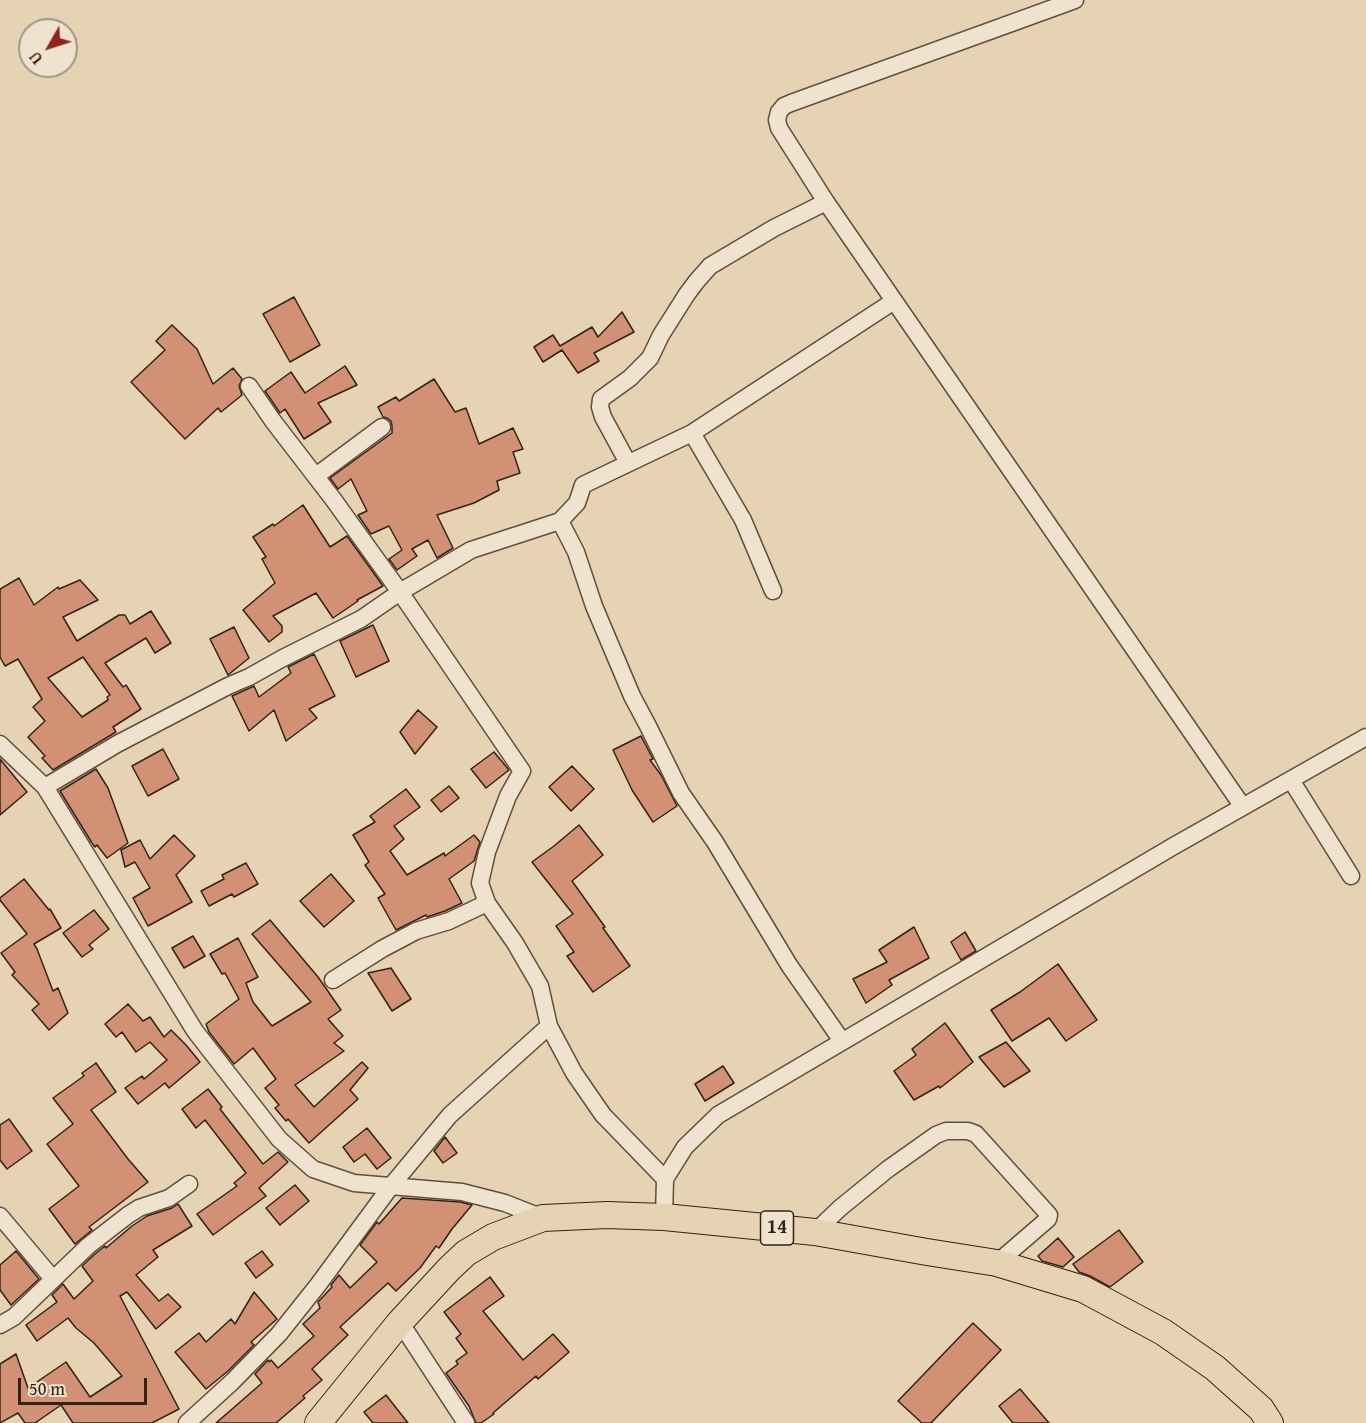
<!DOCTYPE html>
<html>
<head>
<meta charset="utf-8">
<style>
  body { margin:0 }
  #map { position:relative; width:1366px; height:1423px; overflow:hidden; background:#e6d3b4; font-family:"Gentium Book Plus",serif }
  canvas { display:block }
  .north { position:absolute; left:18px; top:18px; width:60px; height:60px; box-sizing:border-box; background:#efe2ce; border:2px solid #a49584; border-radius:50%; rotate:231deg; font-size:16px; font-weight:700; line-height:24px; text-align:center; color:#342215 }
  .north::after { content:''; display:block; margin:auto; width:21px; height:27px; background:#8f2418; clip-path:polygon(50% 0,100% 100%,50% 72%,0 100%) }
  .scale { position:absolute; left:18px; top:1378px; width:129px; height:27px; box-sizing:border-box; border:3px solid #342215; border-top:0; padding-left:8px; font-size:18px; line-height:21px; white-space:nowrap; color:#342215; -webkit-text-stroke:4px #efe2ce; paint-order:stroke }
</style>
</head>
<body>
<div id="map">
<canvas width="1366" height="1423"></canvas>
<div class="north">U</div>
<div class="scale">50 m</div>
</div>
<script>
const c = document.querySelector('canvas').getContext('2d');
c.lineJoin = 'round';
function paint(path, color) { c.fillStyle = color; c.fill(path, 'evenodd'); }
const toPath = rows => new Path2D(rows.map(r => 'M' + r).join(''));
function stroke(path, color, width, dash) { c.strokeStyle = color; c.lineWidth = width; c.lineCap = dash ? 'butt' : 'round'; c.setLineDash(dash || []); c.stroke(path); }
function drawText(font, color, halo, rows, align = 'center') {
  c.font = font + ' "Gentium Book Plus",serif'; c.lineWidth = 4.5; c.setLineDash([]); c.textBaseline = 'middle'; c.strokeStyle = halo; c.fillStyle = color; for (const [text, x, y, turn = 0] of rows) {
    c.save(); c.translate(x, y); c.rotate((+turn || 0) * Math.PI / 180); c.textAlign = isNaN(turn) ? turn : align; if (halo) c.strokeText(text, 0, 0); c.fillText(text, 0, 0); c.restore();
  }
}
const building = toPath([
  [294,297,320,345,290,362,263,314,294,297],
  [622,312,634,332,594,353,599,361,578,373,562,350,543,362,534,347,553,335,560,346,592,327,598,337,622,312],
  [172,325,197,349,213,384,233,368,242,379,239,386,242,395,221,412,218,408,185,439,131,382,165,350,156,341,172,325],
  [345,366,357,385,318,403,331,422,304,439,285,409,280,413,265,391,291,372,305,393,345,366],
  [434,379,455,412,466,408,479,444,513,428,523,449,513,452,520,473,497,481,499,490,474,503,437,515,453,548,437,558,428,540,412,549,417,556,397,570,389,559,402,550,389,526,371,534,358,515,367,511,351,479,338,489,330,478,392,433,392,426,391,421,387,418,383,417,378,407,396,397,399,401,434,379],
  [303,505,330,547,347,536,383,586,357,600,358,601,333,618,316,593,273,616,282,626,282,632,269,642,243,610,275,583,262,559,266,557,253,537,273,524,274,526,303,505],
  [19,578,34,605,58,587,59,589,80,580,98,600,63,617,77,641,119,615,125,615,130,624,151,611,171,643,155,653,146,638,105,663,123,687,126,685,141,709,113,727,116,732,53,770,42,758,45,756,28,737,45,721,33,707,42,699,18,659,5,666,0,657,0,589,19,578],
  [83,657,110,695,107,697,108,700,82,717,48,678,83,657],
  [373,625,389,661,356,677,340,641,373,625],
  [234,627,249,658,228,675,210,639,234,627],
  [314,654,335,696,309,709,317,718,286,741,274,710,249,731,232,696,254,686,259,697,291,673,288,667,314,654],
  [418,710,437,727,415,754,400,732,418,710],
  [641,736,653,759,650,760,661,775,677,806,653,822,632,790,613,750,641,736],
  [163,749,179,779,148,796,132,766,163,749],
  [494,752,509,770,486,788,471,769,494,752],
  [0,759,27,792,0,815,0,759],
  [572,766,594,789,571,811,549,787,572,766],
  [96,769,108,788,128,843,107,858,97,845,95,847,92,843,60,791,96,769],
  [449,786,459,798,441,812,431,800,449,786],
  [406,789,420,807,394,826,404,839,390,851,407,875,444,853,445,856,474,835,480,842,474,861,449,879,462,903,445,911,427,917,426,915,396,930,378,898,385,894,365,865,369,862,353,835,375,822,370,816,406,789],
  [579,825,603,855,572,881,605,927,603,928,630,966,593,992,567,956,574,952,556,926,573,914,532,862,554,846,579,825],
  [174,835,195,856,176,875,192,902,148,926,133,898,150,888,135,862,125,867,121,850,140,840,150,859,174,835],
  [246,863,258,884,234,897,232,894,209,906,201,891,224,879,222,875,246,863],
  [331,874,354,901,324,927,300,901,331,874],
  [24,879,49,910,50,909,61,928,34,944,37,949,53,991,58,988,68,1013,49,1030,32,1010,39,1004,12,975,15,972,1,953,27,934,0,900,0,898,24,879],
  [94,910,109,929,89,945,93,949,82,957,63,933,94,910],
  [270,920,318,977,341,1010,328,1019,343,1036,334,1043,344,1051,295,1085,314,1107,362,1062,368,1068,350,1090,358,1099,309,1143,288,1119,286,1121,275,1108,279,1105,265,1088,276,1079,253,1048,234,1064,209,1032,206,1024,239,999,225,973,222,974,210,954,238,938,258,977,246,983,253,1002,272,1026,311,1002,252,934,270,920],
  [914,927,929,958,889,980,892,985,866,1003,853,979,887,962,879,950,914,927],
  [965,932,976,951,961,960,951,942,965,932],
  [193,936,205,956,184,968,172,948,193,936],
  [1058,964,1097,1020,1066,1041,1049,1018,1012,1041,991,1010,1020,992,1058,964],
  [391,968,411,999,392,1011,368,973,391,968],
  [128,1004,143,1021,150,1017,164,1037,171,1030,186,1045,200,1062,169,1088,165,1083,138,1104,125,1088,142,1076,144,1079,167,1060,150,1042,136,1052,122,1032,116,1037,105,1024,128,1004],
  [945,1023,973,1062,940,1088,939,1086,914,1100,894,1071,916,1055,912,1049,945,1023],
  [1006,1042,1030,1071,1004,1087,979,1057,1006,1042],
  [96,1063,116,1092,91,1110,128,1159,148,1182,89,1227,92,1230,75,1244,49,1209,79,1186,47,1144,73,1124,53,1098,84,1076,82,1073,96,1063],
  [723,1066,734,1083,705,1101,695,1084,723,1066],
  [208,1089,222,1107,220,1109,263,1164,278,1152,288,1162,259,1188,266,1196,213,1235,197,1214,237,1186,234,1183,246,1173,205,1120,196,1128,182,1109,208,1089],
  [9,1119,32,1151,7,1169,0,1160,0,1125,9,1119],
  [367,1128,391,1158,377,1169,365,1154,354,1162,343,1147,367,1128],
  [445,1137,457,1153,443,1163,434,1151,445,1137],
  [295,1185,309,1201,280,1225,266,1208,295,1185],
  [402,1198,460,1202,472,1205,452,1229,439,1248,436,1246,420,1268,396,1291,388,1283,340,1327,348,1335,312,1369,322,1380,303,1396,305,1398,276,1423,216,1423,262,1383,255,1374,268,1360,269,1362,271,1360,278,1368,314,1336,303,1324,320,1308,318,1302,332,1287,331,1285,339,1275,350,1288,377,1262,360,1245,377,1222,379,1224,402,1198],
  [178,1204,192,1226,153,1250,158,1257,136,1275,159,1301,168,1294,181,1307,156,1329,127,1292,120,1296,179,1409,152,1423,73,1423,61,1405,35,1423,25,1423,18,1413,0,1423,0,1364,16,1354,28,1388,66,1362,90,1397,122,1376,94,1343,76,1328,68,1318,37,1341,26,1325,57,1302,52,1295,63,1284,74,1299,93,1281,82,1266,95,1254,105,1246,106,1248,132,1226,147,1216,172,1208,178,1204],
  [1119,1230,1143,1262,1110,1287,1090,1276,1079,1272,1073,1264,1119,1230],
  [1058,1238,1074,1257,1063,1267,1042,1261,1038,1256,1058,1238],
  [16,1251,39,1279,11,1305,0,1290,0,1265,16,1251],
  [262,1251,273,1265,256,1278,245,1263,262,1251],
  [490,1277,504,1296,483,1311,523,1360,553,1334,569,1352,538,1379,536,1376,493,1413,494,1414,481,1423,476,1423,469,1406,446,1373,458,1364,456,1361,467,1353,456,1338,461,1334,444,1312,490,1277],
  [254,1292,277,1319,251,1342,254,1345,228,1371,206,1389,175,1352,199,1333,206,1342,231,1319,235,1324,254,1292],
  [973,1323,1001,1350,931,1423,922,1423,898,1401,973,1323],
  [1020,1389,1049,1423,1013,1423,999,1406,1020,1389],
  [386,1395,408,1423,373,1423,364,1412,386,1395]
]);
paint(building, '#d29175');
stroke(building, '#342215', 1.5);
const minor = toPath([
  [1075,0,791,103,784,106,779,112,777,120,779,128,826,202,1243,807],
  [249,386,273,421,333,499,400,592,522,771,508,796,487,852,480,883,487,903,515,943,540,986,549,1026,574,1073,603,1115,665,1179],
  [692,433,743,520,773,591],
  [628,463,603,417,600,407,601,399,630,378,650,358,661,335,687,294,696,282,710,266,774,228,826,202],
  [316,476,382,427],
  [560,521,576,552,594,606,632,696,648,726,681,793,715,842,789,965,842,1041],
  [0,744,45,787,195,1031,279,1139,313,1169,354,1183,462,1192,505,1203,543,1218],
  [1291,780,1351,876],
  [45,787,117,744,228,686,249,677,283,658,361,619,400,592,471,550,560,521,577,503,583,485,692,433,894,301],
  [333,980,382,949,416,931,449,921,487,903],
  [0,1216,53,1279],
  [664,1217,665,1179,685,1147,718,1115,1172,847,1366,737],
  [815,1232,840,1208,888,1169,936,1135,946,1131,968,1131,976,1134,1049,1215,1048,1219,997,1263],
  [400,1322,466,1423],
  [0,1325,14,1317,88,1246,128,1215,139,1208,169,1198,189,1184],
  [187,1423,232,1382,279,1334,318,1285,391,1186,450,1115,549,1026]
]);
const highway = toPath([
  [318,1423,400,1322,449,1269,466,1253,493,1237,543,1218,607,1215,664,1217,815,1232,927,1252,997,1263,1083,1289,1163,1332,1215,1368,1261,1409,1270,1423]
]);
stroke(minor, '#604e3d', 19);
stroke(highway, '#342215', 28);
stroke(minor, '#efe2ce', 16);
stroke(highway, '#e6d3b4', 26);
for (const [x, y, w] of [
  [777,1228,33]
]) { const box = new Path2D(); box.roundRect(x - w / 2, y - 17, w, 34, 4.5); c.fillStyle = '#efe2ce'; c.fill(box); stroke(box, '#342215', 1.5); }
drawText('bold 20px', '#342215', null, [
  ["14",777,1228]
]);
</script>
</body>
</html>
